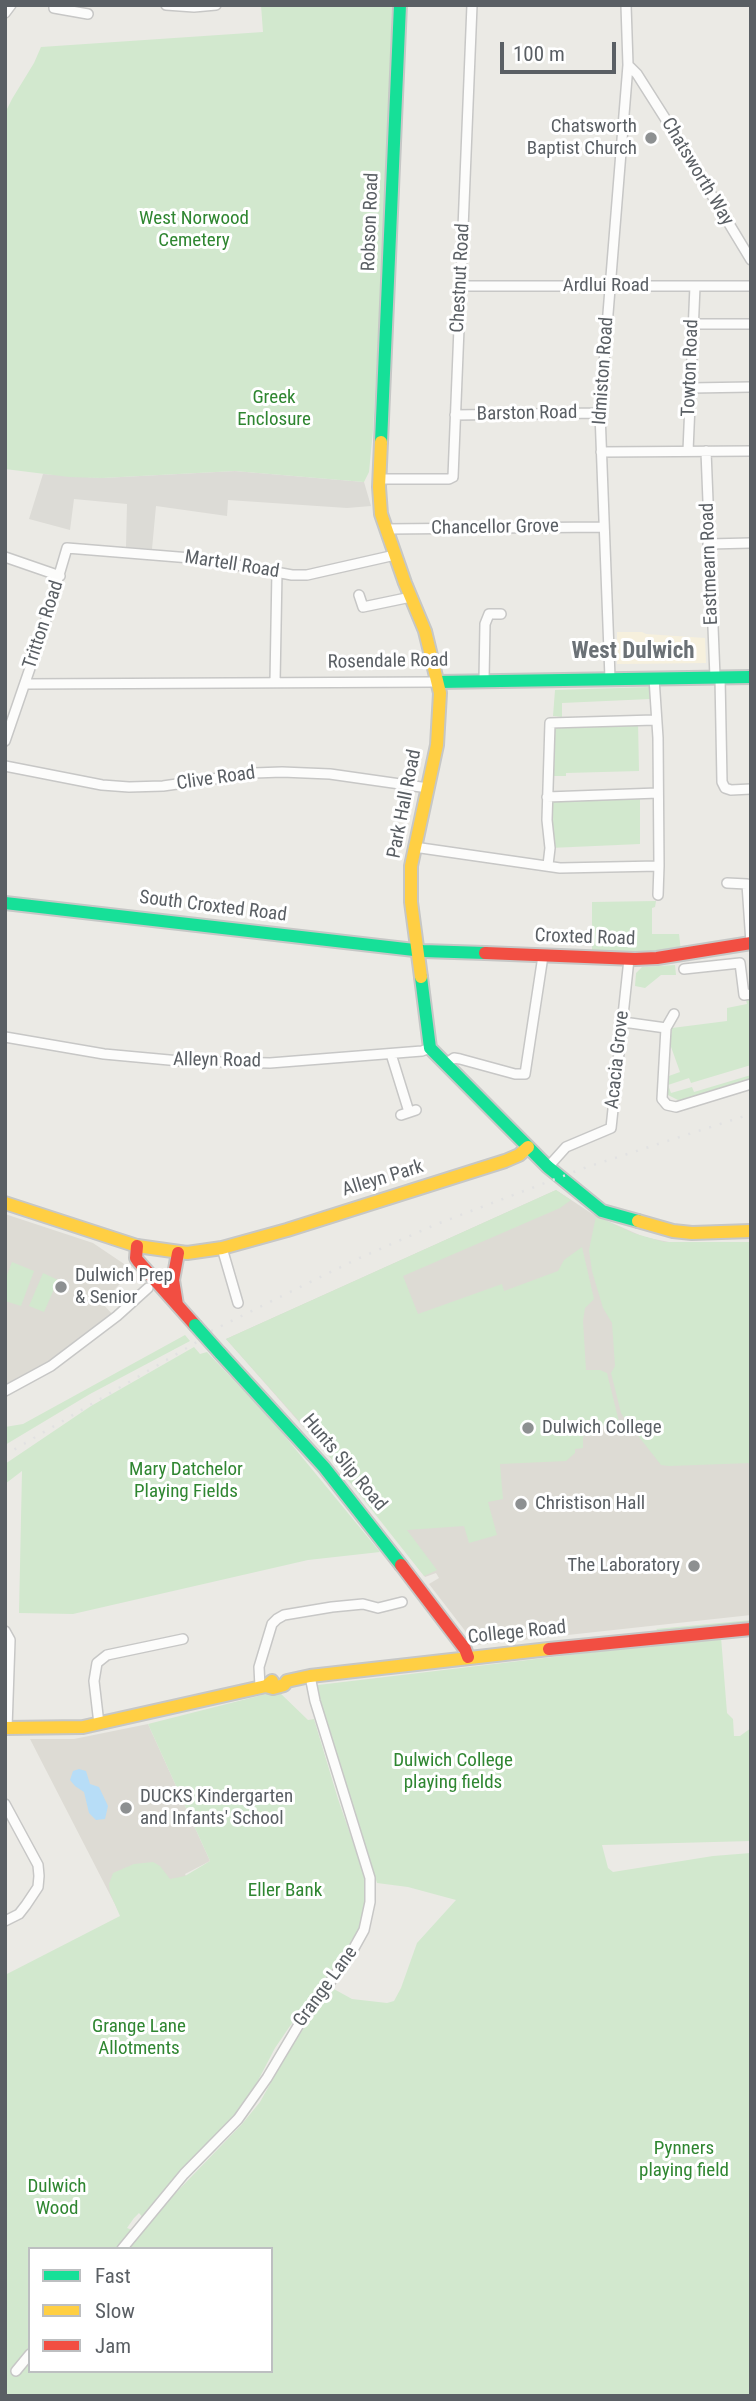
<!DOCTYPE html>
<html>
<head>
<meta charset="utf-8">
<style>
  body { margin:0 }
  #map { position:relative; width:756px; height:2401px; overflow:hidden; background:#ebeae5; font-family:"Roboto Condensed",sans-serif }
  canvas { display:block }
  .frame { position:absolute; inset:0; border:7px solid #5a5f64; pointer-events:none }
  .legend { position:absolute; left:28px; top:2247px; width:245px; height:126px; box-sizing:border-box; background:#fff; border:2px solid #bdbfc1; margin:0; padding:9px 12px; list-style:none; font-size:21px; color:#5a5f64 }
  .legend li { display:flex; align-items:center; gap:14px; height:35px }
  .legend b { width:35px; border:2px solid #bdbfc1 }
  .scale { position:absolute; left:500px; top:42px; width:116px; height:32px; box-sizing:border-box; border:4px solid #5a5f64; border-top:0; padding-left:9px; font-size:21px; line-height:24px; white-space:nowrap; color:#5a5f64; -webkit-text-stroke:5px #fff; paint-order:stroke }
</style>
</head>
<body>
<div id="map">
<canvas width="756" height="2401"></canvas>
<div class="frame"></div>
<ul class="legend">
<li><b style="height:9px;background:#16e098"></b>Fast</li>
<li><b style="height:9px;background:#ffcf43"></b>Slow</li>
<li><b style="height:9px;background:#f24e42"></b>Jam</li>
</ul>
<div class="scale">100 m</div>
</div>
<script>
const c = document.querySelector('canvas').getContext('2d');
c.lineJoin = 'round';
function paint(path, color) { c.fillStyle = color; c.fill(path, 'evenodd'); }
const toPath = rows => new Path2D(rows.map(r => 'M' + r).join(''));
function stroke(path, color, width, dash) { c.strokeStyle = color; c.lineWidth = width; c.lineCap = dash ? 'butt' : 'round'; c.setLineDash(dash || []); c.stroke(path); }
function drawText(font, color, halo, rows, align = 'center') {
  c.font = font + ' "Roboto Condensed",sans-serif'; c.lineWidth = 6; c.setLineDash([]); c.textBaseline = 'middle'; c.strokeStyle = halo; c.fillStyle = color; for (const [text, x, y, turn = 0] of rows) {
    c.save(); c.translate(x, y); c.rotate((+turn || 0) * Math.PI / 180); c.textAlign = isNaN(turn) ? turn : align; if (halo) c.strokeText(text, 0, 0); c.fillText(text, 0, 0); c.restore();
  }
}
paint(toPath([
  [617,632,642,632,646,634,705,638,706,663,617,664]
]), '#f6f0dd');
paint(toPath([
  [235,471,364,482,371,506,347,508,228,500,227,516,156,506,152,549,126,547,127,504,74,499,70,530,29,519,43,474,102,478]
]), '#dcdbd6');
paint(toPath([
  [556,1190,594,1215,644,1237,674,1243,751,1242,751,1615,476,1645,429,1584,439,1578,436,1573,425,1577,344,1473,226,1339],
  [5,1214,93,1243,133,1270,102,1303,113,1315,46,1365,5,1386],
  [148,1724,210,1861,185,1874,186,1876,121,1916,30,1739,74,1739]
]), '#dddbd4');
paint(toPath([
  [261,5,392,5,384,237,373,430,369,472,364,482,235,471,102,478,69,477,5,469,5,113,12,99,34,63,41,47,263,32],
  [652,687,650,699,562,703,562,717,553,716,555,690],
  [638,721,639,771,566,773,566,776,548,776,550,723],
  [640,794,640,844,550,848,547,797],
  [656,901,655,907,652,908,652,934,679,934,681,951,592,958,592,902],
  [675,965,676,975,661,975,645,988,635,986,636,973,642,967],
  [751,999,751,1065,691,1083,689,1078,668,1085,671,1093,692,1087,694,1092,751,1075,751,1080,680,1101,668,1095,666,1077,680,1072,670,1044,672,1028,727,1021,727,1008,747,1004,746,1000],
  [556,1190,571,1200,560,1208,403,1276,418,1314,502,1284,504,1291,558,1271,564,1260,582,1247,594,1299,585,1308,583,1321,586,1370,600,1370,607,1373,619,1422,602,1426,597,1430,597,1435,583,1436,583,1448,575,1449,575,1453,566,1461,500,1464,503,1499,488,1502,497,1535,469,1543,464,1526,407,1530,437,1570,424,1576,318,1442,226,1339],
  [596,1216,633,1233,664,1242,751,1242,751,1463,669,1466,661,1465,625,1419,621,1413,611,1373,615,1366,612,1323,603,1308,592,1271,589,1250],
  [12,1262,34,1271,21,1306,5,1301,5,1280],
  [43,1273,58,1280,44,1312,29,1306],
  [185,1335,190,1341,90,1394,5,1445,5,1427,23,1424],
  [194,1347,200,1354,207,1352,274,1423,380,1552,308,1560,73,1614,19,1613,22,1471,5,1484,5,1464,91,1406],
  [751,1620,751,1625,660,1632,656,1629],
  [721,1637,727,1713,733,1719,734,1736,740,1736,751,1728,751,1841,602,1845,608,1868,613,1872,713,1856,751,1853,751,2396,5,2396,5,1975,120,1916,110,1893,109,1884,113,1873,134,1864,153,1862,160,1866,170,1879,185,1876,210,1861,148,1724,278,1691,308,1720,314,1719,338,1799,368,1885,364,1916,358,1935,348,1952,290,2026,275,2048,251,2094,232,2120,186,2164,143,2218,139,2213,134,2218,127,2228,135,2231,142,2228,242,2124,260,2102,292,2045,332,1988,352,1999,387,2003,394,2001,401,1988,417,1943,456,1900,408,1887,377,1883,337,1760,317,1690,318,1685],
  [30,2249,271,2249,271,2371,30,2371]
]), '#d2e8ce');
paint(toPath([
  [79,1769,86,1771,90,1784,99,1787,108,1806,105,1819,96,1820,89,1813,84,1792,75,1786,70,1780,73,1771]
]), '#b7ddf7');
const street = toPath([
  [54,5,54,8,88,14],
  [166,5,194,7,216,5],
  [5,13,11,5],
  [628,65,637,74,670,126,751,260],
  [461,286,751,286],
  [693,324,751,324],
  [691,388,751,387],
  [455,415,600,413],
  [688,451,695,286],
  [706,451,715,677],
  [601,452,751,451],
  [380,479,449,479,453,477,472,5],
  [386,529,603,527],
  [708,544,751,543],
  [5,557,60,576],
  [359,595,363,607,411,597],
  [720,677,722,782,725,788,731,790,751,789],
  [610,678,600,413,628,65,626,5],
  [484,680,485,624,489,614,501,614],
  [275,682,277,571],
  [25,684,438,682],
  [5,741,41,636,67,548,203,559,292,575,307,575,395,555],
  [5,766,102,785,129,787,163,786,254,773,282,772,330,774,428,788],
  [547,797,658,793],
  [414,847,560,868,659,866,658,738,654,678],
  [548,865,550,848,547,820,550,723,655,720],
  [727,883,747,884,751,943],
  [658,895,659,866],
  [684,969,740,963,744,995,751,994],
  [623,1022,666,1028,662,1099,667,1105,676,1107,751,1084],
  [666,1028,674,1014],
  [5,1037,104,1054,180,1061,270,1063,422,1051,430,1048],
  [391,1054,409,1112],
  [445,1064,454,1058,460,1059,515,1074,525,1074,543,956],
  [401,1115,416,1110],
  [548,1167,566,1147,611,1128,629,959],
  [222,1248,238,1303],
  [5,1391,51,1366,117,1316,148,1288],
  [5,1631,10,1640,7,1728],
  [260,1687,259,1667,272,1624,277,1619,284,1615,332,1607,363,1604,378,1608,402,1602],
  [99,1724,94,1681,97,1663,107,1655,183,1639],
  [5,1804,38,1865,39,1876,38,1887,26,1905,19,1914,5,1921],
  [122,2249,184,2174,238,2119,267,2078,304,2016,349,1957,364,1930,370,1902,370,1878,315,1701,310,1676],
  [16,2371,30,2354]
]);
const fast = toPath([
  [381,442,400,5],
  [438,682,751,677],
  [5,903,423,951,485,953],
  [421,977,430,1048,548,1167,602,1211,638,1221],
  [220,1353,324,1467,401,1565]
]);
const slow = toPath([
  [381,442,379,487,381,514,405,583,425,631,440,693,437,745,411,866,411,902,421,977],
  [5,1203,137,1246,187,1253,222,1248,287,1230,505,1161,519,1155,528,1147],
  [638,1221,673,1231,692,1233,751,1231],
  [266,1686,273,1688,284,1685,287,1681,310,1676,549,1649],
  [5,1728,83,1727,266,1686,272,1681]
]);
const jam = toPath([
  [485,953,635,959,657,958,751,943],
  [137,1246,136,1258,138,1261,195,1325],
  [177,1305,173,1280,178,1253],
  [401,1565,465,1649,468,1657],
  [549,1649,751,1629]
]);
stroke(street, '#c7c7c6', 12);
stroke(fast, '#c6c7c6', 16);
stroke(slow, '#c6c7c6', 16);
stroke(jam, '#c6c7c6', 16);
stroke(street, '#fcfcfb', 9);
stroke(fast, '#16e098', 12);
stroke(slow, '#ffcf43', 12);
stroke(jam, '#f24e42', 12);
stroke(toPath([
  [211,1331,355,1260,437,1224,587,1167,751,1114],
  [5,1455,197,1342]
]), '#e2e2e2', 2.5, [2, 9]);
const fastBridge = toPath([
  [195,1325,220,1353]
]);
stroke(fastBridge, '#c6c7c6', 16, []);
stroke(fastBridge, '#16e098', 12);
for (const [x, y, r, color] of [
  [651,138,7,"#8d9091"],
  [61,1287,7,"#8d9091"],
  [528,1428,7,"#8d9091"],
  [521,1504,7,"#8d9091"],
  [694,1566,7,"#8d9091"],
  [126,1808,7,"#8d9091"]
]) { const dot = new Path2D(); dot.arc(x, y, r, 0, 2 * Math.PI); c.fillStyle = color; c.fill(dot); stroke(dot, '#fff', 2.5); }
drawText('19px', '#5a5f64', '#fff', [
  ["Chatsworth",637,127,"right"],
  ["Baptist Church",637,149,"right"],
  ["Dulwich Prep",75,1276],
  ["& Senior",75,1298],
  ["Dulwich College",542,1428],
  ["Christison Hall",535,1504],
  ["The Laboratory",680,1566,"right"],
  ["DUCKS Kindergarten",140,1797],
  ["and Infants' School",140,1819]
], 'left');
drawText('19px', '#5a5f64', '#fff', [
  ["Chatsworth Way",697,172,59],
  ["Robson Road",371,222,-88],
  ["Chestnut Road",461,278,-87],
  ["Ardlui Road",606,286],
  ["Towton Road",691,368,-88],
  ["Idmiston Road",604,371,-86],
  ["Barston Road",527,414,-1],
  ["Chancellor Grove",495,528,-1],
  ["Eastmearn Road",710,564,-92],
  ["Martell Road",232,565,9],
  ["Tritton Road",44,625,-72],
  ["Rosendale Road",388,662,-1],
  ["Clive Road",216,779,-8],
  ["Park Hall Road",405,804,-79],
  ["South Croxted Road",213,907,7],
  ["Croxted Road",585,938,2],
  ["Acacia Grove",618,1060,-84],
  ["Alleyn Road",217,1061,1],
  ["Alleyn Park",383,1179,-17],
  ["Hunts Slip Road",344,1463,50],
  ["College Road",517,1633,-6],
  ["Grange Lane",326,1987,-54]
]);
drawText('19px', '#2f8631', '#fff', [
  ["West Norwood",194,219],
  ["Cemetery",194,241],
  ["Greek",274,398],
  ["Enclosure",274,420],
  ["Mary Datchelor",186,1470],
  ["Playing Fields",186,1492],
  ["Dulwich College",453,1761],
  ["playing fields",453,1783],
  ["Eller Bank",285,1891],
  ["Grange Lane",139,2027],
  ["Allotments",139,2049],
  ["Pynners",684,2149],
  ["playing field",684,2171],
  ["Dulwich",57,2187],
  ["Wood",57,2209]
]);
drawText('bold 23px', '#6b7176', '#fff', [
  ["West Dulwich",633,652]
]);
</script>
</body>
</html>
